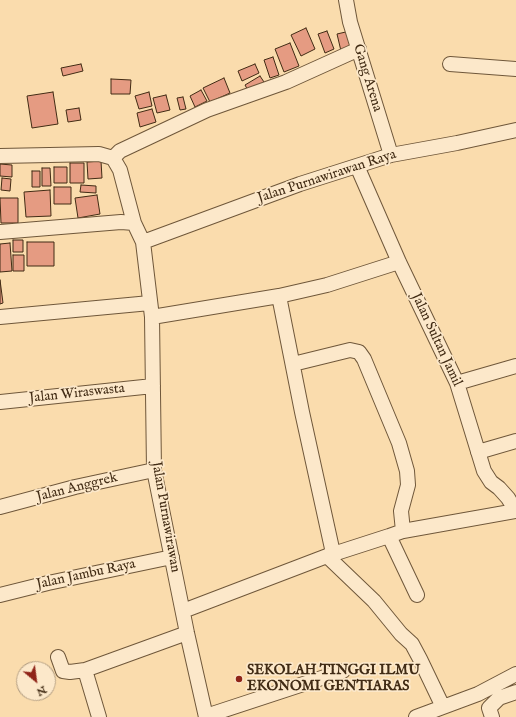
<!DOCTYPE html>
<html>
<head>
<meta charset="utf-8">
<style>
  body { margin:0 }
  #map { position:relative; width:516px; height:717px; overflow:hidden; background:#fadcad; font-family:"IM FELL English",serif }
  canvas { display:block }
  .north { position:absolute; left:16px; top:661px; width:40px; height:40px; box-sizing:border-box; background:#fce8ca; border:1px solid #b19c81; border-radius:50%; rotate:151deg; font-size:11px; font-weight:700; line-height:16px; text-align:center; color:#412b14 }
  .north::after { content:''; display:block; margin:auto; width:14px; height:18px; background:#8f2418; clip-path:polygon(50% 0,100% 100%,50% 72%,0 100%) }
</style>
</head>
<body>
<div id="map">
<canvas width="516" height="717"></canvas>
<div class="north">N</div>
</div>
<script>
const c = document.querySelector('canvas').getContext('2d');
c.lineJoin = 'round';
function paint(path, color) { c.fillStyle = color; c.fill(path, 'evenodd'); }
const toPath = rows => new Path2D(rows.map(r => 'M' + r).join(''));
function stroke(path, color, width, dash) { c.strokeStyle = color; c.lineWidth = width; c.lineCap = dash ? 'butt' : 'round'; c.setLineDash(dash || []); c.stroke(path); }
function drawText(font, color, halo, rows, align = 'center') {
  c.font = font + ' "IM FELL English",serif'; c.lineWidth = 3.5; c.setLineDash([]); c.textBaseline = 'middle'; c.strokeStyle = halo; c.fillStyle = color; for (const [text, x, y, turn = 0] of rows) {
    c.save(); c.translate(x, y); c.rotate((+turn || 0) * Math.PI / 180); c.textAlign = isNaN(turn) ? turn : align; if (halo) c.strokeText(text, 0, 0); c.fillText(text, 0, 0); c.restore();
  }
}
const building = toPath([
  [306,28,315,49,301,56,291,35,306,28],
  [327,31,334,49,325,53,318,34,327,31],
  [350,31,353,48,341,51,337,34,350,31],
  [290,43,299,66,284,72,275,49,290,43],
  [273,57,279,75,270,78,264,60,273,57],
  [81,64,83,71,63,76,61,68,81,64],
  [255,64,259,73,242,81,238,71,255,64],
  [260,76,266,85,250,94,245,85,260,76],
  [224,78,230,93,210,102,203,88,224,78],
  [111,79,131,80,130,94,111,94,111,79],
  [201,90,207,101,195,107,190,96,201,90],
  [53,92,58,124,32,128,27,96,53,92],
  [149,92,152,106,139,109,135,96,149,92],
  [166,95,170,110,157,113,153,98,166,95],
  [183,97,186,109,180,110,177,98,183,97],
  [79,108,81,120,68,122,66,110,79,108],
  [152,109,156,122,140,127,137,113,152,109],
  [101,161,102,178,88,179,87,162,101,161],
  [70,163,84,163,84,183,70,183,70,163],
  [0,164,12,165,12,177,0,176,0,164],
  [54,167,67,167,67,183,54,183,54,167],
  [42,168,50,168,51,186,42,186,42,168],
  [32,171,40,171,40,187,32,187,32,171],
  [2,178,11,179,10,191,1,190,2,178],
  [81,185,96,186,96,193,80,192,81,185],
  [54,187,71,187,71,204,54,204,54,187],
  [50,190,51,216,26,217,24,192,50,190],
  [97,195,100,214,78,218,75,198,97,195],
  [0,198,18,198,18,223,1,223,0,198],
  [13,240,23,240,23,252,13,252,13,240],
  [27,242,54,242,54,266,27,266,27,242],
  [10,243,12,271,0,272,0,244,10,243],
  [13,255,24,255,24,271,13,271,13,255],
  [0,280,3,303,0,304,0,280]
]);
paint(building, '#e59b82');
stroke(building, '#412b14', 1);
const minor = toPath([
  [346,0,350,22,391,155],
  [450,64,516,69],
  [0,156,99,154,113,158,120,170,134,223,143,242,152,317,154,470,187,633,206,717],
  [113,158,120,151,207,110,286,82,359,49],
  [357,166,399,262,457,383,484,471,491,482,499,488,508,498,516,511],
  [0,232,121,222,134,223],
  [143,242,300,184,391,155,457,143,516,130],
  [279,296,302,412,333,553],
  [0,317,150,303],
  [152,317,279,296,327,285,399,262],
  [293,364,350,350,359,352,364,359,399,443,407,471,408,485,401,511,403,531],
  [457,383,516,366],
  [0,402,153,386],
  [478,452,516,441],
  [0,507,75,487,154,470],
  [389,536,417,595],
  [327,556,374,601,401,634,412,644,420,659,443,707],
  [0,595,48,583,172,557],
  [183,611,327,556,389,536,403,531,516,511],
  [58,657,63,671,70,672,85,670,187,633],
  [85,670,99,717],
  [206,716,343,671],
  [416,717,478,694,516,674],
  [492,717,489,708,499,698,516,692]
]);
stroke(minor, '#6f573a', 16);
stroke(minor, '#fce8ca', 14);
for (const [x, y, r, color] of [
  [239,679,4,"#8f2418"]
]) { const dot = new Path2D(); dot.arc(x, y, r, 0, 2 * Math.PI); c.fillStyle = color; c.fill(dot); stroke(dot, '#fce8ca', 1.5); }
drawText('14px', '#412b14', '#fce8ca', [
  ["Gang Arena",367,78,73],
  ["Jalan Purnawirawan Raya",327,177,-18],
  ["Jalan Sultan Jamil",436,340,65],
  ["Jalan Wiraswasta",77,394,-6],
  ["Jalan Anggrek",77,488,-14],
  ["Jalan Purnawirawan",165,517,80],
  ["Jalan Jambu Raya",86,575,-12]
]);
drawText('bold 14px', '#412b14', '#fce8ca', [
  ["SEKOLAH TINGGI ILMU",247,671],
  ["EKONOMI GENTIARAS",247,687]
], 'left');
</script>
</body>
</html>
